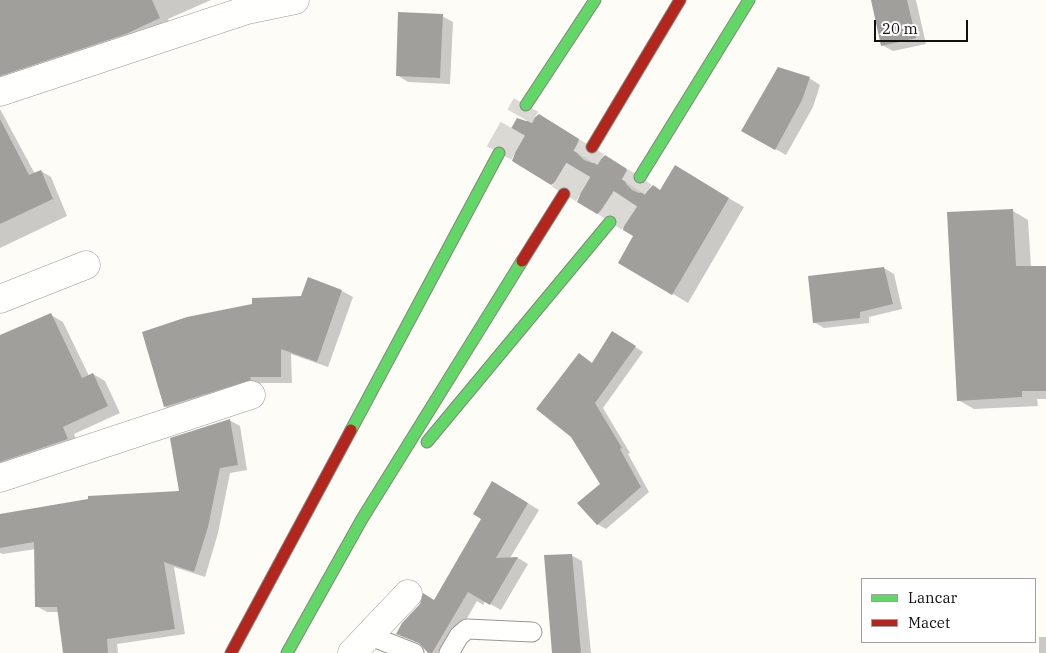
<!DOCTYPE html>
<html>
<head>
<meta charset="utf-8">
<style>
  body { margin:0 }
  #map { position:relative; width:1046px; height:653px; overflow:hidden; background:#fdfcf7; font-family:"IBM Plex Serif",serif }
  canvas { display:block }
  .legend { position:absolute; left:861px; top:578px; width:175px; height:65px; box-sizing:border-box; background:#fff; border:1px solid #a0a0a0; margin:0; padding:6px 9px; list-style:none; font-size:15px; color:#111 }
  .legend li { display:flex; align-items:center; gap:10px; height:25px }
  .legend b { width:25px; border:1px solid #a0a0a0 }
  .scale { position:absolute; left:874px; top:20px; width:94px; height:22px; box-sizing:border-box; border:2px solid #111; border-top:0; padding-left:6px; font-size:15px; line-height:18px; white-space:nowrap; color:#111; -webkit-text-stroke:4px #fff; paint-order:stroke }
</style>
</head>
<body>
<div id="map">
<canvas width="1046" height="653"></canvas>
<ul class="legend">
<li><b style="height:6px;background:#63d668"></b>Lancar</li>
<li><b style="height:6px;background:#b3261e"></b>Macet</li>
</ul>
<div class="scale">20 m</div>
</div>
<script>
const c = document.querySelector('canvas').getContext('2d');
c.lineJoin = 'round';
function paint(path, color) { c.fillStyle = color; c.fill(path, 'evenodd'); }
const toPath = rows => new Path2D(rows.map(r => 'M' + r).join(''));
function stroke(path, color, width, dash) { c.strokeStyle = color; c.lineWidth = width; c.lineCap = dash ? 'butt' : 'round'; c.setLineDash(dash || []); c.stroke(path); }
paint(toPath([
  [0,0,211,0,168,19,170,24,0,86],
  [873,0,916,0,926,44,893,51,882,45],
  [442,16,453,22,450,84,408,82,397,75],
  [809,78,820,85,813,107,786,155,743,131],
  [0,109,35,174,41,171,51,177,67,216,0,248],
  [526,122,555,124,594,149,592,157,593,164,621,166,642,179,640,186,641,193,661,191,675,167,744,207,688,303,620,262,635,236,625,215,613,222,597,213,581,195,579,187,567,193,552,184],
  [1013,211,1028,220,1031,267,1046,268,1046,399,1037,399,1038,406,974,409,958,400],
  [884,268,894,274,902,309,869,317,869,323,824,328,814,322],
  [342,291,353,297,328,367,291,354,292,383,260,383,261,386,176,413,165,407,302,298],
  [51,315,63,322,89,376,93,374,105,381,120,413,74,434,79,446,0,475,0,336],
  [620,337,643,352,603,408,630,453,628,454,649,492,606,529,597,524,601,484,572,436,593,364],
  [229,420,240,426,247,470,230,473,218,533,205,577,174,567,185,634,117,644,118,653,64,653,59,612,47,612,36,606,36,549,3,554,0,553,0,515,180,492],
  [493,482,539,510,510,558,518,558,528,564,501,610,485,601,483,605,477,601,447,653,432,653,422,645,397,633,435,601,483,518],
  [571,555,582,561,591,653,575,653],
  [1039,637,1046,637,1046,653,1039,653]
]), '#0003');
paint(toPath([
  [0,0,152,0,160,18,126,34,0,76],
  [871,0,907,0,916,38,881,46],
  [398,12,443,14,440,78,396,76],
  [778,67,810,77,802,100,775,150,741,131],
  [539,114,579,139,576,147,578,154,584,160,592,163,600,160,605,155,627,169,624,176,626,184,632,190,639,193,647,191,653,185,660,190,675,165,729,198,672,295,618,263,633,236,623,230,625,217,620,210,613,207,605,207,597,214,577,202,580,195,578,187,573,181,564,178,557,180,551,185,512,161,515,153,512,145,505,139,517,118,526,121,533,119],
  [0,119,29,175,41,170,53,199,0,224],
  [1013,209,1016,266,1046,266,1046,391,1022,391,1022,397,957,401,947,212],
  [884,267,893,304,860,312,860,318,813,323,808,276],
  [308,277,342,290,317,362,281,349,281,377,250,377,251,380,164,407,142,332,187,317,252,304,252,298,301,296],
  [51,313,82,378,93,373,108,406,63,427,68,439,0,462,0,335],
  [612,331,636,346,595,403,622,448,620,449,641,487,597,525,577,503,600,484,571,437,536,409,579,353,592,363],
  [230,419,238,465,220,468,208,527,194,572,164,562,175,629,107,639,108,653,63,653,57,607,35,607,34,542,0,548,0,514,88,499,88,496,179,491,170,438],
  [492,481,528,503,496,558,518,557,490,605,468,592,432,653,428,653,419,643,396,634,402,623,420,604,423,593,434,600,481,519,473,514],
  [572,554,581,653,552,653,544,555]
]), '#a19f9c');
stroke(toPath([
  [499,153,526,105],
  [564,194,592,147],
  [610,222,640,177]
]), '#dad9d4', 28, [28, 14]);
const lane = toPath([
  [368,635,414,653],
  [449,653,459,636,467,629,532,632]
]);
const street = toPath([
  [0,92,247,10,295,0],
  [0,299,86,265],
  [0,478,251,395],
  [352,653,408,594]
]);
const fast = toPath([
  [526,105,595,0],
  [640,177,749,0],
  [351,430,499,153],
  [427,442,610,222],
  [287,653,362,519,522,261]
]);
const jam = toPath([
  [592,147,680,0],
  [522,261,564,194],
  [231,653,351,430]
]);
stroke(lane, '#979795', 21);
stroke(street, '#979795', 29);
stroke(fast, '#858482', 13);
stroke(jam, '#858482', 13);
stroke(lane, '#fffffe', 19);
stroke(street, '#fffffe', 28);
stroke(fast, '#63d668', 11);
stroke(jam, '#b3261e', 11);
</script>
</body>
</html>
